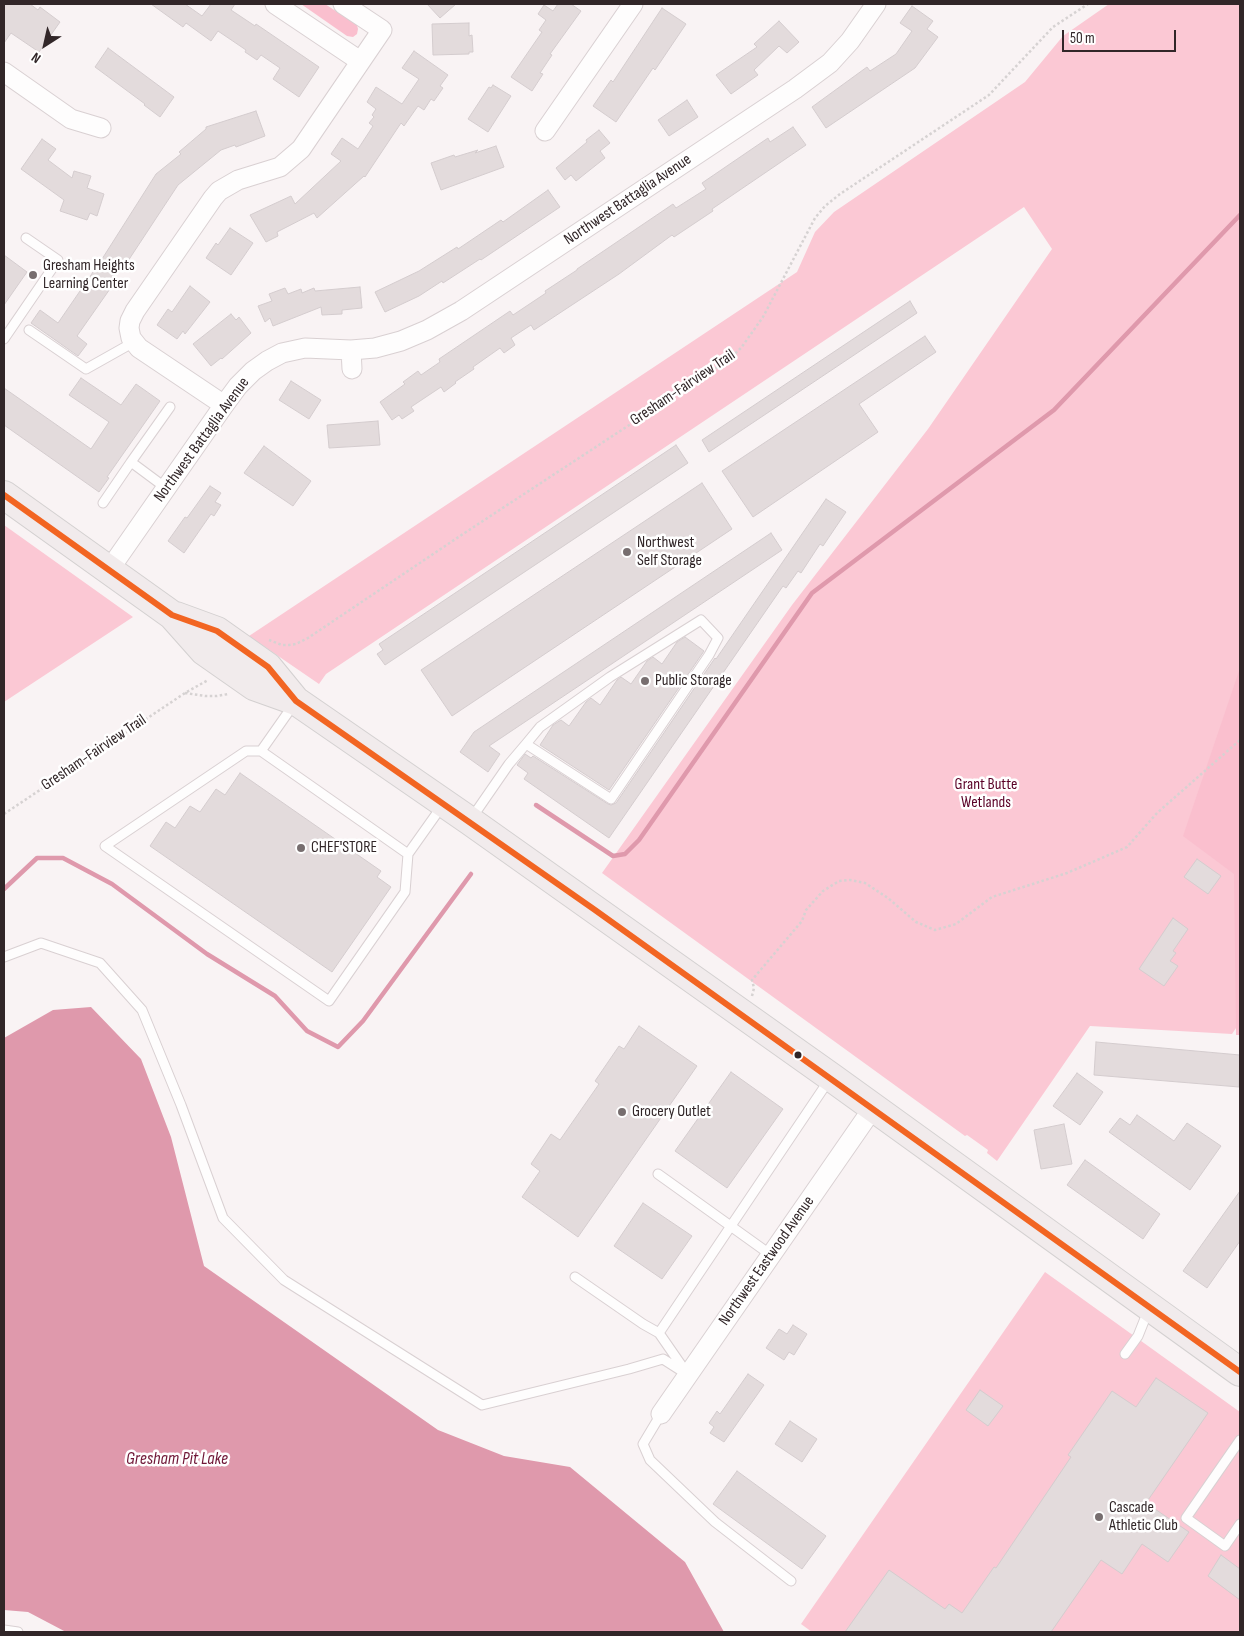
<!DOCTYPE html>
<html>
<head>
<meta charset="utf-8">
<style>
  body { margin:0 }
  #map { position:relative; width:1244px; height:1636px; overflow:hidden; background:#f9f3f4; font-family:"Sofia Sans Condensed",sans-serif }
  canvas { display:block }
  .frame { position:absolute; inset:0; border:5px solid #312628; pointer-events:none }
  .north { position:absolute; left:20px; top:20px; width:50px; height:50px; -webkit-text-stroke:4px #fff; paint-order:stroke; rotate:215deg; font-size:14px; font-weight:700; line-height:20px; text-align:center; color:#312628 }
  .north::after { content:''; display:block; margin:auto; width:18px; height:22px; background:#312628; clip-path:polygon(50% 0,100% 100%,50% 72%,0 100%) }
  .scale { position:absolute; left:1062px; top:30px; width:114px; height:22px; box-sizing:border-box; border:2px solid #312628; border-top:0; padding-left:6px; font-size:15px; line-height:18px; white-space:nowrap; color:#312628; -webkit-text-stroke:4px #fff; paint-order:stroke }
</style>
</head>
<body>
<div id="map">
<canvas width="1244" height="1636"></canvas>
<div class="frame"></div>
<div class="north">N</div>
<div class="scale">50 m</div>
</div>
<script>
const c = document.querySelector('canvas').getContext('2d');
c.lineJoin = 'round';
function paint(path, color) { c.fillStyle = color; c.fill(path, 'evenodd'); }
const toPath = rows => new Path2D(rows.map(r => 'M' + r).join(''));
function stroke(path, color, width, dash) { c.strokeStyle = color; c.lineWidth = width; c.lineCap = dash ? 'butt' : 'round'; c.setLineDash(dash || []); c.stroke(path); }
function drawText(font, color, halo, rows, align = 'center') {
  c.font = font + ' "Sofia Sans Condensed",sans-serif'; c.lineWidth = 5; c.setLineDash([]); c.textBaseline = 'middle'; c.strokeStyle = halo; c.fillStyle = color; for (const [text, x, y, turn = 0] of rows) {
    c.save(); c.translate(x, y); c.rotate((+turn || 0) * Math.PI / 180); c.textAlign = isNaN(turn) ? turn : align; if (halo) c.strokeText(text, 0, 0); c.fillText(text, 0, 0); c.restore();
  }
}
paint(toPath([
  [1109,4,1240,4,1240,1022,1232,1034,1090,1026,997,1161,987,1153,988,1150,967,1135,965,1136,602,873,792,605,928,429,1052,249,1024,207,326,674,319,684,249,636,797,272,815,232,834,212,1025,82,1063,36],
  [4,525,133,617,4,702],
  [1045,1272,1240,1412,1240,1632,812,1632,801,1624]
]), '#fbc8d4');
paint(toPath([
  [301,4,325,4,357,25,358,29,357,34,353,37,347,36],
  [1240,668,1240,1035,1236,1035,1234,874,1183,836]
]), '#fabfce');
paint(toPath([
  [91,1007,141,1059,171,1137,204,1266,438,1430,504,1456,570,1467,685,1562,724,1632,66,1632,28,1612,4,1610,4,1038,53,1010]
]), '#df99ac');
stroke(toPath([
  [536,805,613,856,625,854,639,840,812,593,1054,410,1240,215],
  [4,889,37,858,63,858,112,884,207,954,275,996,307,1031,338,1047,363,1021,471,874]
]), '#df99ac', 4.5);
const building = toPath([
  [4,4,30,4,38,10,40,7,60,22,39,52,11,33,4,43,4,4],
  [151,4,185,4,202,16,211,4,235,4,231,10,255,26,256,24,319,67,299,97,273,79,280,68,261,55,257,60,245,52,246,50,218,31,211,41,186,23,183,27,151,4],
  [427,4,456,4,440,18,427,4],
  [558,4,571,4,581,11,550,54,552,55,540,73,543,74,532,91,511,77,542,32,539,30,546,20,538,14,544,5,553,11,558,4],
  [912,6,933,21,927,29,938,37,915,68,826,128,812,107,867,67,870,71,896,54,912,31,900,23,912,6],
  [662,8,686,24,655,70,653,68,616,122,593,106,611,80,613,82,662,8],
  [779,21,799,42,787,53,779,46,754,70,758,75,731,94,716,75,757,47,754,44,779,21],
  [469,23,469,36,472,35,473,52,469,52,469,54,433,55,432,24,469,23],
  [108,48,174,97,160,117,144,105,145,104,95,67,108,48],
  [414,51,448,75,440,86,443,88,434,101,431,99,424,110,418,106,404,126,401,123,365,177,364,176,317,218,314,213,277,232,278,236,266,242,250,215,291,196,295,204,341,161,331,154,342,138,358,149,373,126,369,123,374,117,372,115,376,109,367,102,376,87,402,104,419,79,402,68,414,51],
  [493,85,511,96,488,132,468,119,489,87,491,88,493,85],
  [687,100,698,117,669,136,658,120,687,100],
  [256,111,265,136,236,147,235,145,221,150,178,185,126,264,124,262,108,284,112,286,77,336,87,344,78,356,31,323,40,310,58,323,102,259,156,174,181,154,179,152,206,129,206,127,256,111],
  [793,127,806,145,712,209,713,211,674,237,672,235,619,274,534,330,531,325,511,338,515,345,504,353,500,348,473,367,474,369,455,382,456,383,444,392,441,387,411,407,414,411,402,419,399,415,392,420,380,402,405,384,403,382,418,371,421,375,440,362,439,359,510,311,513,315,546,293,545,291,577,270,577,269,673,204,676,208,706,189,702,183,768,138,770,142,793,127],
  [599,130,610,143,600,151,605,158,576,181,571,175,565,180,556,168,587,142,586,140,599,130],
  [42,139,56,149,48,160,72,178,74,171,91,176,87,188,104,194,97,216,90,213,87,220,60,211,64,200,21,169,42,139],
  [496,146,504,167,441,190,431,163,454,155,455,157,478,150,475,153,496,146],
  [548,190,560,207,481,260,480,259,443,283,442,281,419,296,385,312,375,292,419,271,457,247,458,249,501,220,503,222,548,190],
  [230,228,253,243,231,275,206,258,216,243,218,245,230,228],
  [4,255,27,272,4,305,4,255],
  [190,286,210,302,185,334,183,331,177,339,157,325,168,309,172,312,190,286],
  [360,287,362,308,342,310,342,314,322,315,321,307,273,326,270,318,265,322,258,306,272,301,269,294,285,288,288,294,301,289,302,293,314,288,315,291,360,287],
  [910,301,917,313,709,452,702,440,910,301],
  [231,314,236,320,239,317,251,333,222,359,221,358,211,366,193,344,231,314],
  [925,336,936,352,859,404,878,432,753,517,722,471,925,336],
  [81,378,121,405,136,384,160,401,107,477,109,478,99,492,4,425,4,388,91,449,109,422,69,395,81,378],
  [291,381,321,400,309,419,279,400,291,381],
  [378,421,380,445,329,448,327,425,378,421],
  [676,445,688,463,385,665,377,654,383,650,379,644,676,445],
  [264,446,311,481,293,506,244,473,264,446],
  [702,483,732,529,452,716,421,670,702,483],
  [210,486,221,493,215,502,221,505,214,516,211,514,184,553,168,541,185,517,187,518,210,486],
  [826,499,846,512,823,546,820,544,801,573,798,571,786,588,783,586,609,838,524,779,528,773,517,765,525,754,531,758,533,756,608,804,611,805,616,803,715,658,716,659,826,499],
  [771,533,782,550,489,746,500,754,488,772,460,752,474,732,771,533],
  [685,637,704,651,609,790,540,745,553,725,561,720,569,726,586,702,591,698,600,705,617,680,621,677,631,684,647,661,653,657,662,664,677,642,685,637],
  [240,773,381,871,377,877,391,887,332,972,150,846,166,822,175,828,190,806,200,812,216,789,225,795,240,773],
  [1197,859,1221,876,1208,894,1184,877,1197,859],
  [1173,918,1188,929,1173,951,1176,953,1170,961,1178,966,1164,986,1139,969,1173,918],
  [639,1026,697,1066,578,1237,522,1197,540,1171,531,1164,551,1134,560,1140,599,1084,595,1081,619,1046,624,1049,639,1026],
  [1096,1042,1240,1055,1239,1087,1094,1075,1096,1042],
  [731,1072,783,1109,727,1188,675,1151,731,1072],
  [1077,1073,1103,1092,1080,1125,1053,1106,1077,1073],
  [1137,1115,1174,1141,1187,1123,1221,1146,1190,1190,1109,1132,1120,1118,1130,1125,1137,1115],
  [1064,1124,1072,1164,1041,1169,1034,1130,1064,1124],
  [1085,1160,1160,1214,1143,1239,1067,1185,1085,1160],
  [1240,1191,1240,1241,1207,1288,1183,1271,1240,1191],
  [643,1203,692,1236,662,1279,614,1246,643,1203],
  [793,1325,807,1334,794,1355,789,1352,784,1360,766,1348,779,1329,787,1334,793,1325],
  [748,1374,764,1385,724,1442,710,1433,714,1427,709,1423,717,1411,720,1414,748,1374],
  [1156,1378,1208,1413,1146,1503,1189,1532,1168,1562,1142,1544,1122,1574,1101,1560,1051,1632,845,1632,889,1570,945,1609,949,1604,962,1613,994,1567,996,1568,1071,1457,1068,1455,1112,1391,1136,1407,1156,1378],
  [980,1390,1003,1406,988,1426,966,1410,980,1390],
  [790,1421,817,1439,802,1462,775,1444,790,1421],
  [737,1471,826,1536,802,1569,713,1504,737,1471],
  [1221,1555,1240,1569,1240,1600,1208,1576,1221,1555]
]);
paint(building, '#e3dbdc');
stroke(building, '#d4ccce', 1);
const lane = toPath([
  [29,330,86,369,134,342],
  [4,339,58,260,26,238],
  [131,462,170,407],
  [103,503,131,462,166,488],
  [294,704,261,751,246,751,105,846,329,1001,405,892,408,854,442,806],
  [261,751,408,854],
  [471,819,509,764,526,744,540,727,610,677,701,620,718,638,709,655,611,799,526,744],
  [4,957,41,943,100,963,142,1010,181,1105,223,1218,284,1280,482,1405,629,1369,663,1359,688,1375],
  [658,1174,771,1255],
  [575,1277,643,1324,659,1333],
  [1125,1354,1138,1336,1148,1311],
  [686,1372,659,1333,829,1080],
  [661,1414,643,1444,650,1460,715,1522,791,1581],
  [1240,1440,1186,1518,1225,1546,1240,1524],
  [4,1630,18,1632]
]);
const street = toPath([
  [275,4,360,61],
  [4,72,71,119,101,128],
  [545,131,633,4],
  [351,350,352,369],
  [224,405,139,348,131,338,129,328,130,321,135,311,213,198,219,191,238,180,280,167,301,149,382,30,343,4],
  [109,570,224,405,238,386,253,371,267,361,282,353,305,348,351,350,375,348,401,341,427,330,461,311,795,89,830,63,850,41,876,4],
  [661,1414,873,1108]
]);
const primary = toPath([
  [4,495,172,615,204,651,254,686,296,701,470,821,831,1077,1240,1372],
  [176,616,217,631,268,667,295,700]
]);
stroke(lane, '#d9d0d2', 11);
stroke(street, '#d9d0d2', 21);
stroke(primary, '#d3d0d0', 30);
stroke(toPath([
  [269,640,282,645,289,645,296,644,308,638,463,534,727,361,741,348,763,317,815,218,825,206,840,194,989,95,1053,27,1088,4],
  [185,693,205,696,217,696,228,694],
  [4,814,185,693,208,680],
  [752,996,754,988,752,980,802,921,806,910,823,891,839,881,850,880,865,883,888,898,916,922,935,930,956,924,992,897,1067,873,1127,847,1157,813,1240,740]
]), '#d6d2d2', 2.5, [2.5, 2.5]);
stroke(lane, '#fefdfd', 9);
stroke(street, '#fefdfd', 19);
stroke(primary, '#f1ebec', 28);
stroke(toPath([
  [4,495,172,615,217,631,268,667,296,701,595,910,1240,1372]
]), '#f26522', 6);
for (const [x, y, r, color] of [
  [33,275,5,"#776e6f"],
  [627,552,5,"#776e6f"],
  [645,681,5,"#776e6f"],
  [301,848,5,"#776e6f"],
  [798,1055,4.5,"#312628"],
  [622,1112,5,"#776e6f"],
  [1099,1517,5,"#776e6f"]
]) { const dot = new Path2D(); dot.arc(x, y, r, 0, 2 * Math.PI); c.fillStyle = color; c.fill(dot); stroke(dot, '#fff', 2); }
drawText('16px', '#312628', '#fff', [
  ["Northwest Battaglia Avenue",628,200,-34],
  ["Gresham-Fairview Trail",683,388,-34],
  ["Northwest Battaglia Avenue",202,440,-54],
  ["Gresham-Fairview Trail",94,753,-34],
  ["Northwest Eastwood Avenue",767,1261,-55]
]);
drawText('16px', '#312628', '#fff', [
  ["Gresham Heights",43,266],
  ["Learning Center",43,284],
  ["Northwest",637,543],
  ["Self Storage",637,561],
  ["Public Storage",655,681],
  ["CHEF'STORE",311,848],
  ["Grocery Outlet",632,1112],
  ["Cascade",1109,1508],
  ["Athletic Club",1109,1526]
], 'left');
drawText('16px', '#5a0026', '#fff', [
  ["Grant Butte",986,785],
  ["Wetlands",986,803]
]);
drawText('italic 18px', '#6f1737', '#fff', [
  ["Gresham Pit Lake",177,1459]
]);
</script>
</body>
</html>
